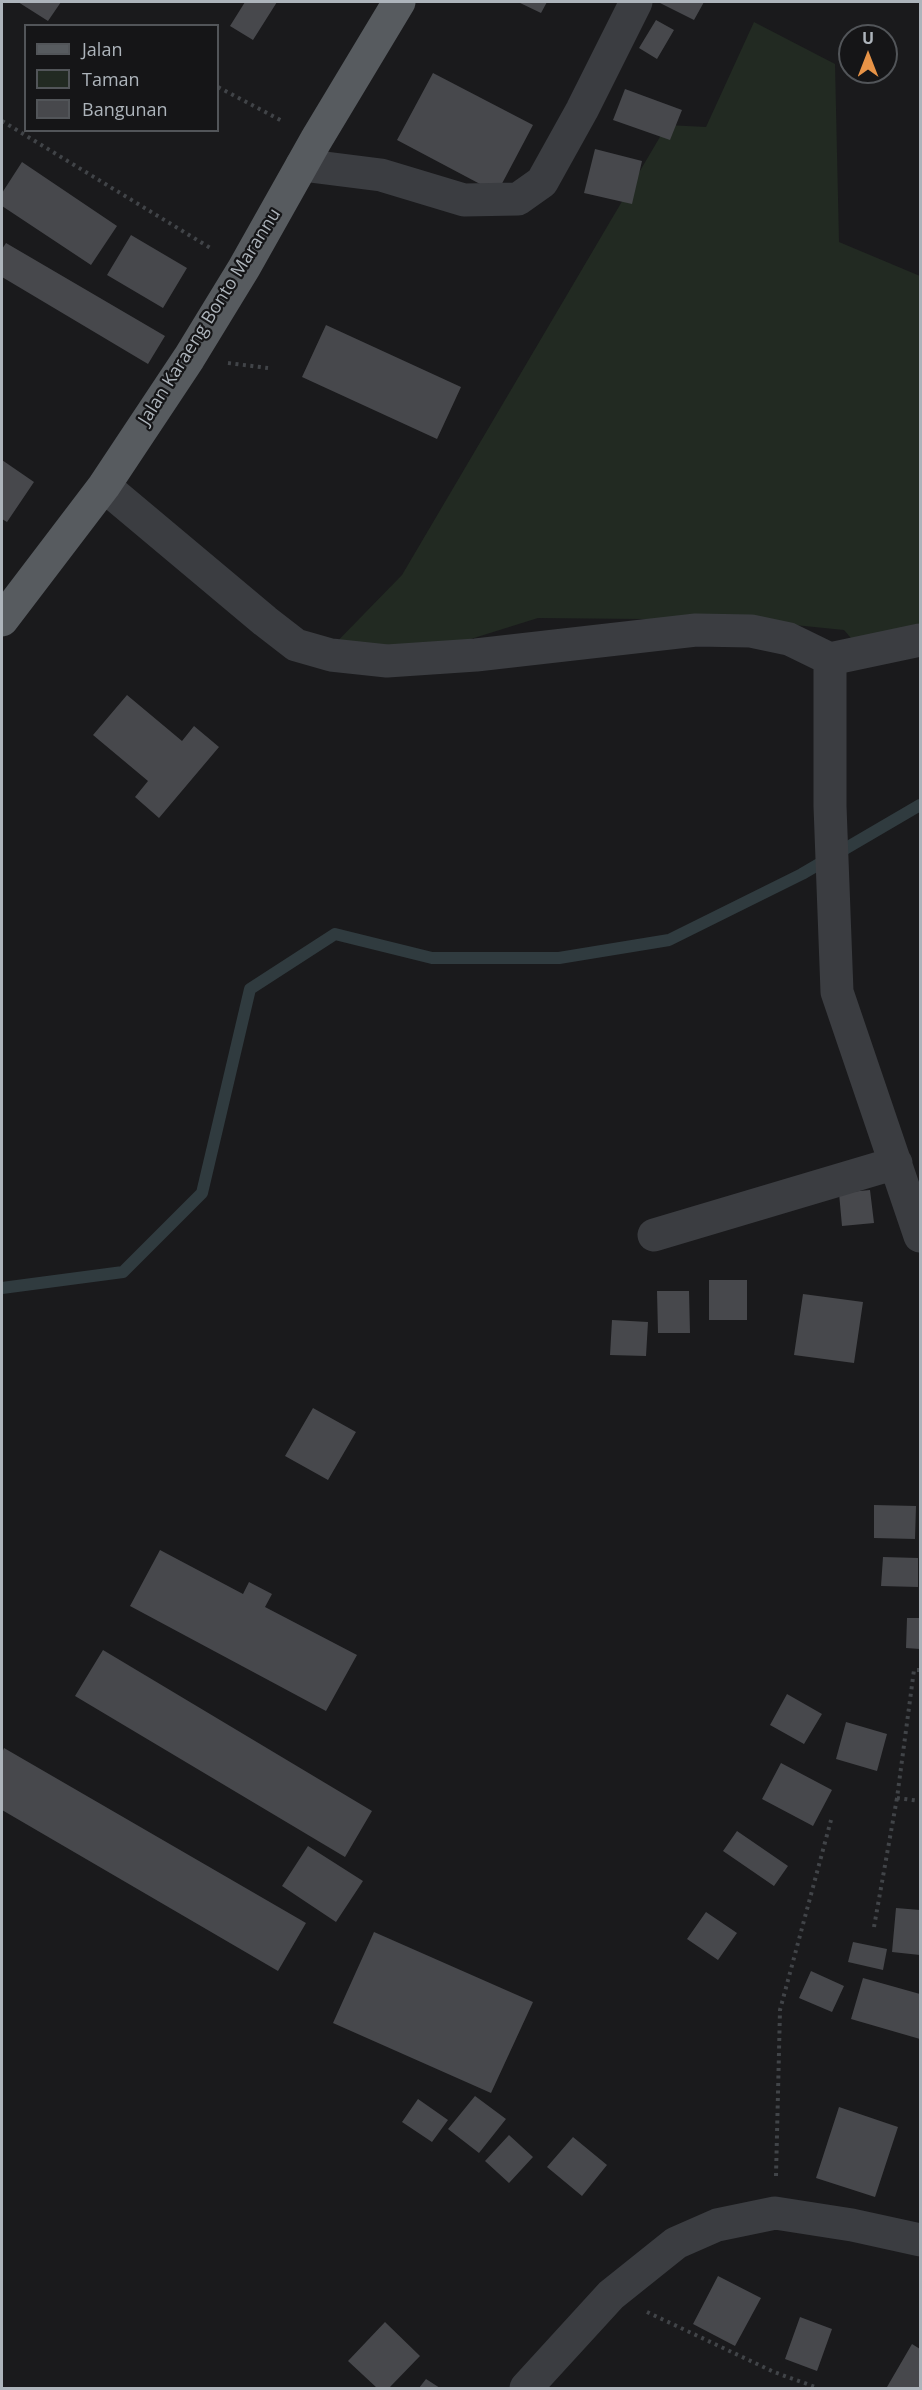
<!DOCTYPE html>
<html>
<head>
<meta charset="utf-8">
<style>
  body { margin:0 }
  #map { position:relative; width:922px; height:2390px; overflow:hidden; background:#1a1a1c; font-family:"Open Sans",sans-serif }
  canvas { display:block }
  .frame { position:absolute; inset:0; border:3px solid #adb4bb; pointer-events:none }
  .legend { position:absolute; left:24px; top:24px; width:195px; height:108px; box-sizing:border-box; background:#151517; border:2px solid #525559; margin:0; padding:8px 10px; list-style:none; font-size:18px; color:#adb4bb }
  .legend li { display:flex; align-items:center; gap:12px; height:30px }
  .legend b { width:30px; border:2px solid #525559 }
  .north { position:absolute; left:838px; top:24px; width:60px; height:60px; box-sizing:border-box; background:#151517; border:2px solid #525559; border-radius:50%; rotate:0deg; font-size:16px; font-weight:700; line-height:24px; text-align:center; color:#adb4bb }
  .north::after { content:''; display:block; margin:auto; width:21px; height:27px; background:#e79347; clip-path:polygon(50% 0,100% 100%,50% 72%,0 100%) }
</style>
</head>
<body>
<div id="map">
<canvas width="922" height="2390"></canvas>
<div class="frame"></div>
<ul class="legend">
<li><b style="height:8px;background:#575b5f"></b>Jalan</li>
<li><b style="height:16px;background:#222a22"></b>Taman</li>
<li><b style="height:16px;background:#47484c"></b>Bangunan</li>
</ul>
<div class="north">U</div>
</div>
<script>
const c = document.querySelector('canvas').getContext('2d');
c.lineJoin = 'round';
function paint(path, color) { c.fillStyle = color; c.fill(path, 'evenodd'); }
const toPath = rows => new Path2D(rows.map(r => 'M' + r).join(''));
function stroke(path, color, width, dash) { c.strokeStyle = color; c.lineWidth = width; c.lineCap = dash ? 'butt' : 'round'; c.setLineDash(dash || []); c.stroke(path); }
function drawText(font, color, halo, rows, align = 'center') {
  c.font = font + ' "Open Sans",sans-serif'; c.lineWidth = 4.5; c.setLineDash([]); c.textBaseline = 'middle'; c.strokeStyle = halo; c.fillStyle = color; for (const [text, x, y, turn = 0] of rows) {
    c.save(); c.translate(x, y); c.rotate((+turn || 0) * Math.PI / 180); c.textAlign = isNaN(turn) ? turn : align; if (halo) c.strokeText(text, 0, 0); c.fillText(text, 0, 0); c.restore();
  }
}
paint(toPath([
  [754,22,835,64,839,242,920,276,920,633,869,659,844,630,745,620,538,618,426,653,324,655,402,575,667,125,706,127]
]), '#222a22');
stroke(toPath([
  [2,1288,123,1272,202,1193,250,989,335,934,432,958,559,958,669,940,802,874,920,805]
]), '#303b3f', 12);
paint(toPath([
  [18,2,61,2,48,21],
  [245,2,277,2,253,40,230,26],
  [518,2,547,2,541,13],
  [658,2,704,2,694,20],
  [656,20,674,30,657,59,639,48],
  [433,73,533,125,497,193,397,140],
  [625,89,682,110,670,140,613,120],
  [595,149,642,161,632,204,584,193],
  [22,162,117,226,91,265,2,206,2,193],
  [131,235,187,268,163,308,107,275],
  [6,243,165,336,148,364,2,277,2,249],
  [326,325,461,387,437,439,302,377],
  [2,460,34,482,7,522,2,519],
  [127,695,182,741,194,726,219,747,159,818,135,797,148,781,93,735],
  [870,1190,874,1223,842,1226,839,1193],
  [709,1280,747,1280,747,1320,709,1320],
  [657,1291,689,1291,690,1333,658,1333],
  [803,1294,863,1302,854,1363,794,1355],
  [612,1320,648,1322,646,1356,610,1355],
  [313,1408,356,1432,328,1480,285,1456],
  [874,1505,916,1506,915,1539,874,1538],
  [160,1550,243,1594,249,1582,272,1594,265,1607,357,1655,326,1711,130,1606],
  [883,1557,918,1558,918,1587,881,1586],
  [907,1618,920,1618,920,1649,906,1648],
  [103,1650,372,1811,345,1857,75,1696],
  [787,1694,822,1714,804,1744,770,1725],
  [846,1722,887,1734,877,1771,836,1759],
  [4,1748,306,1923,278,1971,2,1810,2,1753],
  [781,1763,832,1790,813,1826,762,1799],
  [737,1831,788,1866,774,1886,723,1851],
  [308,1846,363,1881,336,1922,282,1886],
  [896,1908,920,1910,920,1955,892,1952],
  [706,1912,737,1933,718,1960,687,1939],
  [374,1932,533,2002,491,2093,333,2023],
  [853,1942,887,1949,883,1970,848,1962],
  [811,1971,844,1986,832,2012,799,1998],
  [863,1978,920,1994,920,2039,851,2019],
  [475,2096,506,2119,479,2153,448,2129],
  [418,2099,448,2120,432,2142,402,2122],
  [839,2107,898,2127,875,2197,816,2178],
  [509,2135,533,2157,509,2183,485,2161],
  [573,2137,607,2165,582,2196,547,2167],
  [718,2276,761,2298,735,2346,693,2324],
  [800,2317,832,2329,817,2371,785,2359],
  [385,2322,420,2356,389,2388,377,2388,348,2361],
  [912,2344,920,2349,920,2387,891,2388,887,2387],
  [426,2379,440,2388,419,2388]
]), '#47484c');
stroke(toPath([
  [218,87,284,122],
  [2,121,212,249],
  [228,363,268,368],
  [920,1670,914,1670,897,1798,920,1801],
  [874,1927,897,1798],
  [776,2176,780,2010,831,1820],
  [647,2312,774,2372,818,2388]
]), '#414448', 4, [3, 4.5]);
stroke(toPath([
  [302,165,381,175,464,200,518,199,542,182,582,110,636,2],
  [104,486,265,621,296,645,331,655,387,661,476,655,696,630,751,631,789,639,830,659,920,640],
  [830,659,830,806,837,992,920,1236],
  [654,1235,896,1163],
  [526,2388,611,2295,676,2243,717,2225,775,2213,852,2225,920,2240]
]), '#3b3d41', 33);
stroke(toPath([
  [2,620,104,486,189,358,244,268,316,140,399,2]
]), '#575b5f', 33);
drawText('18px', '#adb4bb', '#151517', [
  ["Jalan Karaeng Bonto Marannu",210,317,-58]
]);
</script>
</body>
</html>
